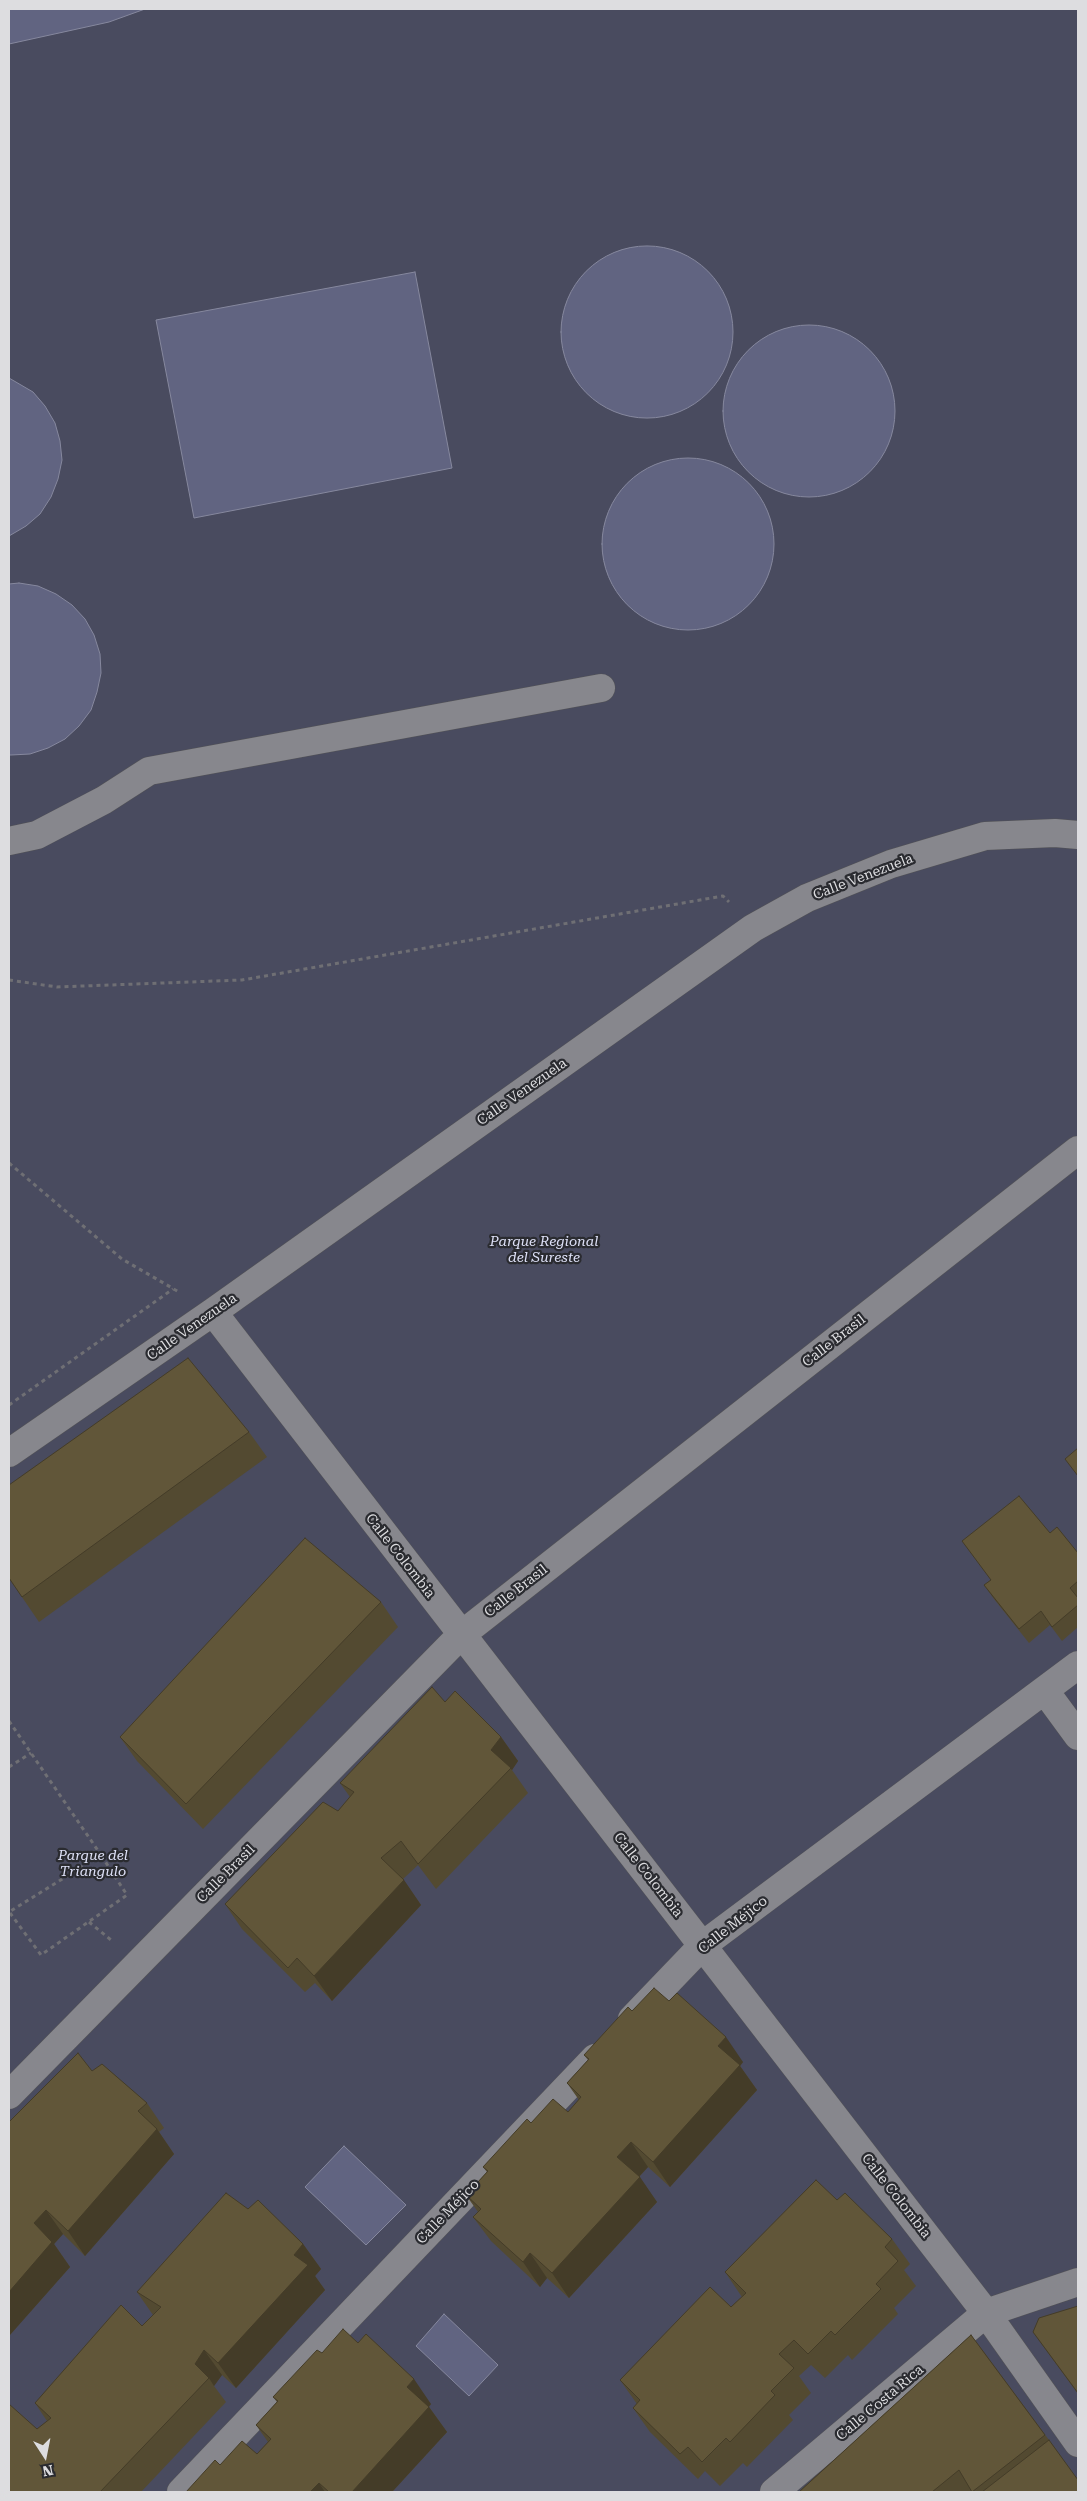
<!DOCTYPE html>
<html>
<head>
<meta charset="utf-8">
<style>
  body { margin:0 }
  #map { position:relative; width:1087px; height:2501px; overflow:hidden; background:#34353a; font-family:"Roboto Serif",serif }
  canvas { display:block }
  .frame { position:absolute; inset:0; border:10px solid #dddde0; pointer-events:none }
  .north { position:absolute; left:20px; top:2431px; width:50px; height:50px; -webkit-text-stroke:4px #2a2b30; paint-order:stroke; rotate:169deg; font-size:14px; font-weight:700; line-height:20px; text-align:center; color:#dddde0 }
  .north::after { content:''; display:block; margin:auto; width:18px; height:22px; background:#dddde0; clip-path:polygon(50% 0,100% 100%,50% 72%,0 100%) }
</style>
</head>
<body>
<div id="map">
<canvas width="1087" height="2501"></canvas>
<div class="frame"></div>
<div class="north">N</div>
</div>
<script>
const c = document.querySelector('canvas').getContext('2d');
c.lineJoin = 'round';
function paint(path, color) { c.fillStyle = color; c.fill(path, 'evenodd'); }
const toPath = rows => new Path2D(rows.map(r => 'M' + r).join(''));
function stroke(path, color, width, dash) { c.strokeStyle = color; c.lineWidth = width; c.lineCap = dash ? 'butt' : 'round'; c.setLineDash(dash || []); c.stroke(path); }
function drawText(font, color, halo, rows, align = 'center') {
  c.font = font + ' "Roboto Serif",serif'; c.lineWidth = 4.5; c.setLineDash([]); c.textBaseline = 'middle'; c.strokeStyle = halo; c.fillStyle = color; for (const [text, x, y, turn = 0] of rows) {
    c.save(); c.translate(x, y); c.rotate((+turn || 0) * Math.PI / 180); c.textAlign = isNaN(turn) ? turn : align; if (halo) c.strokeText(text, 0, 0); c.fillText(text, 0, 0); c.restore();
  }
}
paint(toPath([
  [9,9,1078,9,1078,2492,9,2492]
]), '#494b5f');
const water = toPath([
  [9,9,145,9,109,22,9,44,9,9],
  '561 332a86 86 0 1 1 172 0a86 86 0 1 1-172 0Z',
  [415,272,452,468,194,518,156,320,415,272],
  '723 411a86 86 0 1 1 172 0a86 86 0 1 1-172 0Z',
  [9,378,33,392,45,406,55,423,60,441,62,460,58,479,51,497,40,514,26,526,9,536,9,378],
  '602 544a86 86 0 1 1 172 0a86 86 0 1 1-172 0Z',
  [19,583,38,586,56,594,72,605,85,619,94,635,100,654,101,673,97,692,91,710,79,726,65,739,48,748,30,754,11,755,9,755,9,584,19,583],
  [344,2146,406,2205,366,2245,305,2187,344,2146],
  [444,2314,498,2365,469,2396,416,2346,444,2314]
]);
paint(water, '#616481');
stroke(water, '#86889e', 1);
const minor = toPath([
  [9,841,37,835,104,800,149,771,601,688],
  [213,1312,986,2313,1078,2443],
  [9,1453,213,1312,753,928,807,898,891,864,985,836,1055,833,1078,835],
  [1045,1691,1078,1736],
  [632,2019,703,1945,1078,1665],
  [9,2095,461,1635,1078,1150],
  [181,2492,595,2058],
  [774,2492,986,2313,1078,2282]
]);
stroke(minor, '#525256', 29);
stroke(toPath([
  [9,980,57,987,242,980,723,896,729,902],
  [9,1163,122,1259,179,1292],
  [9,1405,173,1289],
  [9,1721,101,1855,9,1912],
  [9,1767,31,1753],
  [10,1913,41,1955,127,1895,101,1855],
  [89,1922,111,1940]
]), '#6f6f74', 3, [4, 4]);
stroke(minor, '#87878d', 28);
paint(toPath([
  [249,1432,267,1457,39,1622,9,1578],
  [1050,1533,1078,1553,1078,1627,1062,1641,1050,1625,1029,1643,994,1599,984,1585],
  [381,1602,398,1627,203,1829,137,1761,120,1737],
  [445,1702,501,1737,518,1761,512,1770,528,1793,436,1889,418,1865,403,1879,421,1905,332,2001,315,1983,305,1992,242,1929,225,1904,338,1811,350,1797,340,1783],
  [632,2011,743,2062,740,2066,757,2090,670,2187,648,2167,639,2177,657,2202,569,2298,547,2278,540,2287,491,2241,473,2217,478,2212,466,2195,487,2172,483,2167,531,2123,568,2112,579,2100,567,2083,588,2060,584,2055],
  [92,2071,147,2103,164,2128,159,2132,174,2154,85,2256,63,2234,54,2244,70,2267,9,2336,9,2122],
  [837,2200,892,2239,910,2264,904,2270,916,2286,894,2308,898,2314,852,2360,848,2355,825,2378,811,2365,799,2376,811,2393,789,2415,793,2420,747,2467,743,2463,720,2486,705,2471,698,2479,650,2432,633,2408,637,2404,620,2380,731,2307,742,2297,725,2272],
  [248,2209,303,2244,321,2269,315,2276,325,2290,236,2388,222,2375,214,2386,226,2402,141,2492,9,2492,37,2429,47,2421,35,2403,142,2326,153,2315,137,2292],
  [1078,2306,1078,2394,1033,2332],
  [971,2335,1049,2440,1078,2492,799,2492],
  [358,2343,431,2404,429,2407,447,2432,392,2492,186,2492,220,2465,257,2454,268,2442,256,2425,277,2402,273,2397,322,2353]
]), '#534a31');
paint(toPath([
  [501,1737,518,1761,512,1770,491,1750],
  [404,1880,421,1905,332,2001,314,1976],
  [726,2037,743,2062,740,2066,757,2090,670,2187,653,2162,718,2046],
  [157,2129,174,2154,85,2256,68,2231],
  [631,2142,648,2167,634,2182,617,2157],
  [640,2177,657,2202,569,2298,552,2273],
  [46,2210,63,2234,54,2244,70,2267,9,2336,9,2292,34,2223],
  [303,2244,321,2269,315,2276,325,2290,236,2388,218,2363,294,2255],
  [530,2253,547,2278,540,2287,523,2262],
  [204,2350,222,2375,214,2386,209,2378,195,2364],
  [414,2379,431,2404,424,2412,407,2387],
  [429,2407,447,2432,392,2492,352,2492],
  [319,2483,325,2492,310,2492]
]), '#443c28');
const building = toPath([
  [188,1358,249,1432,22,1597,9,1578,9,1485,188,1358],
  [1078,1448,1078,1476,1065,1459,1078,1448],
  [1019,1496,1050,1533,1057,1527,1078,1553,1078,1581,1070,1588,1078,1598,1078,1605,1052,1627,1041,1611,1019,1629,984,1585,991,1580,962,1541,1019,1496],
  [305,1538,381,1602,186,1804,120,1737,305,1538],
  [432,1687,445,1702,455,1691,501,1737,491,1750,511,1768,418,1864,401,1841,381,1858,404,1880,314,1976,297,1958,288,1968,225,1904,323,1802,338,1811,354,1792,340,1783,432,1687],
  [654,1988,669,2001,677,1993,726,2037,718,2046,740,2065,653,2162,631,2142,617,2157,640,2177,552,2273,530,2253,523,2262,473,2217,481,2209,466,2195,488,2171,483,2167,527,2119,531,2123,553,2099,568,2112,581,2097,567,2083,589,2059,584,2055,628,2007,632,2011,654,1988],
  [78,2053,92,2071,102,2064,147,2103,138,2111,157,2129,68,2231,46,2210,34,2223,52,2242,9,2292,9,2122,78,2053],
  [816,2180,837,2200,845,2193,892,2239,885,2247,898,2261,876,2284,881,2289,835,2335,831,2331,808,2354,794,2340,779,2354,794,2368,771,2391,775,2395,730,2442,726,2438,702,2462,688,2447,680,2454,633,2408,640,2400,620,2380,710,2287,731,2307,746,2293,725,2272,816,2180],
  [226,2193,248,2209,258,2200,303,2244,294,2255,308,2265,218,2363,204,2350,195,2364,209,2378,100,2492,9,2492,9,2404,37,2429,51,2418,35,2403,121,2305,142,2326,161,2307,137,2292,226,2193],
  [1078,2306,1078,2393,1033,2332,1039,2318,1078,2306],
  [343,2329,358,2343,366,2334,414,2379,407,2387,429,2407,352,2492,329,2492,319,2483,310,2492,186,2492,215,2460,220,2465,242,2441,257,2454,271,2439,256,2425,278,2401,273,2397,317,2350,322,2353,343,2329],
  [971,2335,1045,2435,972,2492,959,2470,932,2492,799,2492,971,2335],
  [1049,2440,1078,2480,1078,2492,982,2492,1049,2440]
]);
paint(building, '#615639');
stroke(building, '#443c28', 1);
drawText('14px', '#dddde0', '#2a2b30', [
  ["Calle Venezuela",863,877,-21],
  ["Calle Venezuela",522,1092,-35],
  ["Calle Venezuela",192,1327,-35],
  ["Calle Brasil",834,1341,-38],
  ["Calle Colombia",400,1556,52],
  ["Calle Brasil",516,1591,-38],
  ["Calle Brasil",226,1874,-45],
  ["Calle Colombia",648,1875,52],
  ["Calle Méjico",733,1925,-38],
  ["Calle Colombia",896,2196,52],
  ["Calle Méjico",448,2212,-46],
  ["Calle Costa Rica",880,2403,-40]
]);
drawText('italic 14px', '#dee1f7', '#2a2b30', [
  ["Parque Regional",544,1242],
  ["del Sureste",544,1258],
  ["Parque del",93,1856],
  ["Triangulo",93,1872]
]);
</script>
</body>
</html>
